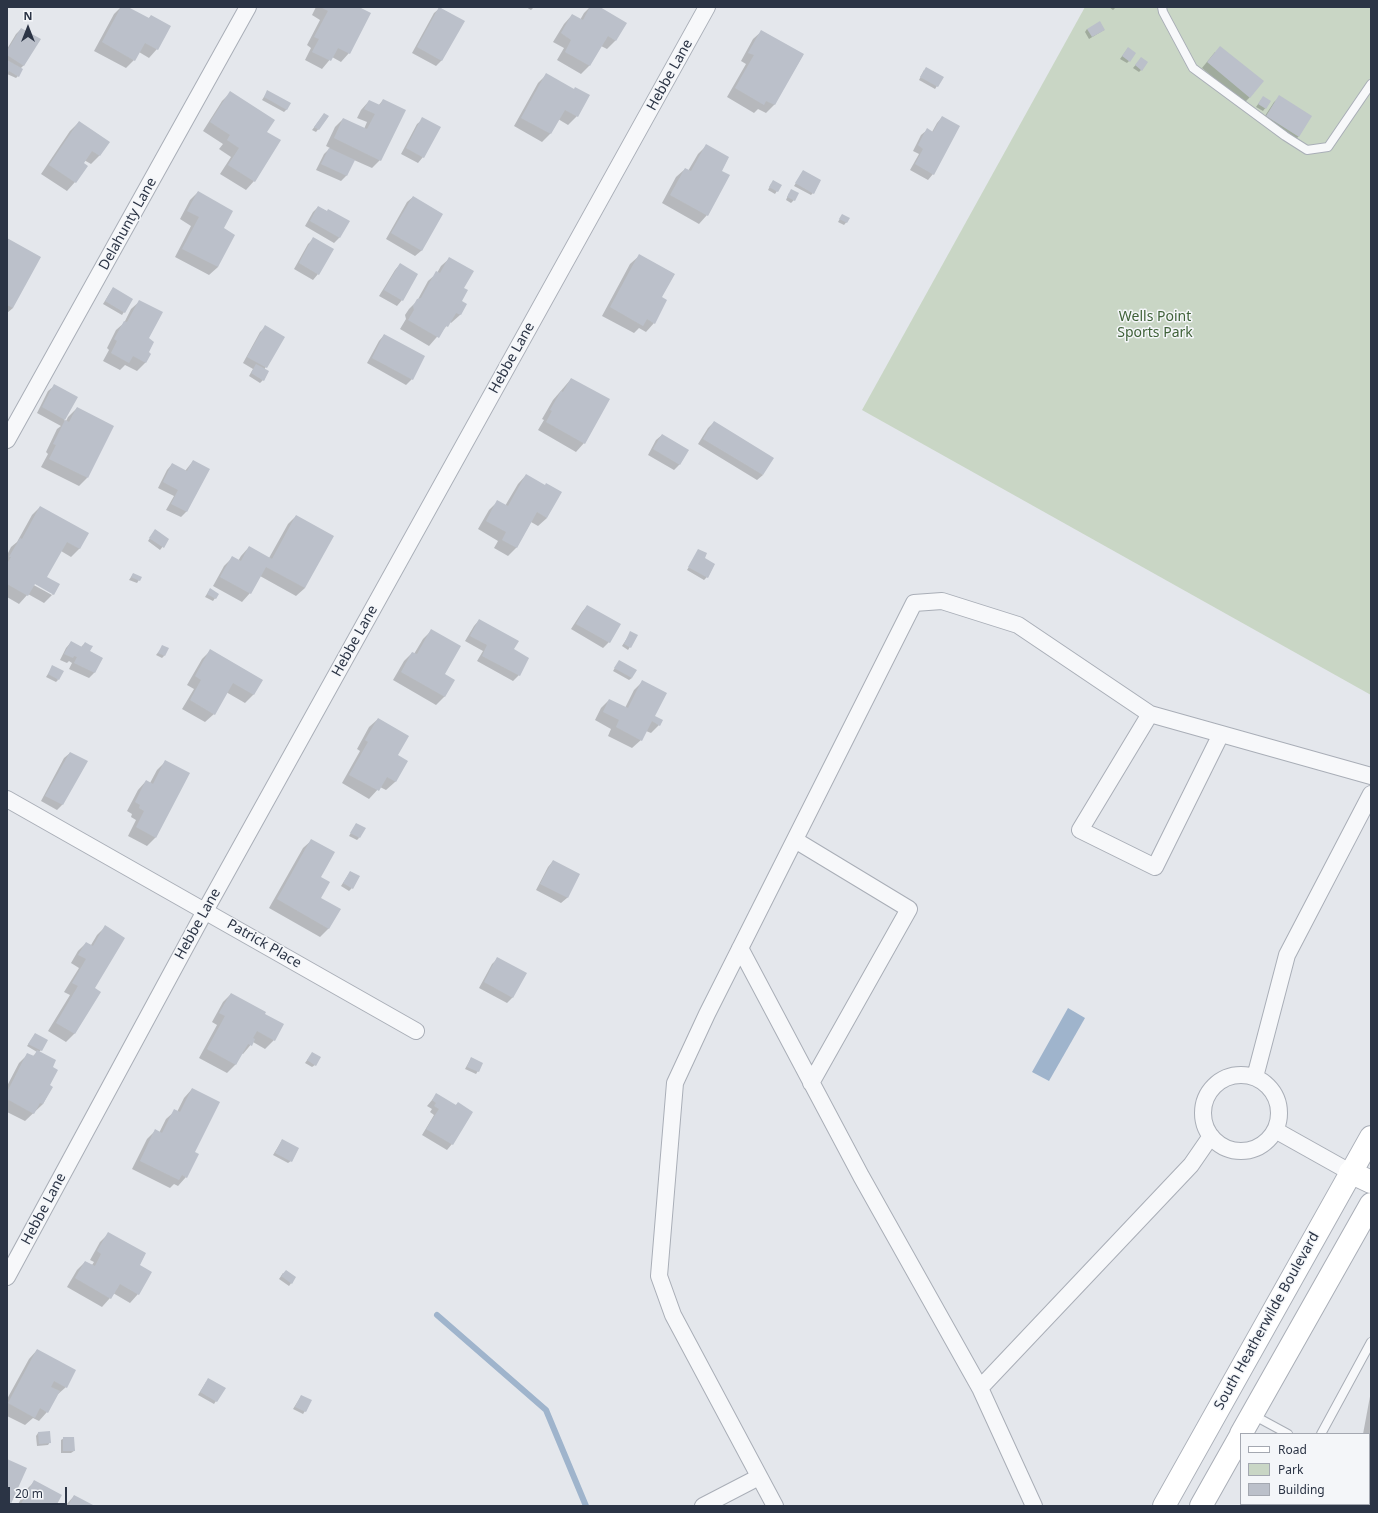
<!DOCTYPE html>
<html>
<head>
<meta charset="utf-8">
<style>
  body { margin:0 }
  #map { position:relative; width:1378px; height:1513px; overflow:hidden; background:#e4e7ec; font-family:"Noto Sans",sans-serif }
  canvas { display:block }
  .frame { position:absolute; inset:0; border:8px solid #2b3445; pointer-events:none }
  .legend { position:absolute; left:1240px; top:1433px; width:130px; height:72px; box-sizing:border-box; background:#f4f6f9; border:1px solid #a4a8b1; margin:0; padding:5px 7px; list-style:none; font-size:12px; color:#2b3445 }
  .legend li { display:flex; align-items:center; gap:8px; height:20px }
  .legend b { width:20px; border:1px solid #a4a8b1 }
  .north { position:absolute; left:8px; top:8px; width:40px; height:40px; -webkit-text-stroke:3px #f4f6f9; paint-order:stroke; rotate:0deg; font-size:11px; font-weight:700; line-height:16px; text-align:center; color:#2b3445 }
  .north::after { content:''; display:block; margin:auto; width:14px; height:18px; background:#2b3445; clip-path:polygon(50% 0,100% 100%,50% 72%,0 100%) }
  .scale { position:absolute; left:8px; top:1487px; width:59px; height:18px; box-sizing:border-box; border:2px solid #2b3445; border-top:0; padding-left:5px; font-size:12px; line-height:14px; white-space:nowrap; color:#2b3445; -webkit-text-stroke:3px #f4f6f9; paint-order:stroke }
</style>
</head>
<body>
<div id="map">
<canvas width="1378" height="1513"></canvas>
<div class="frame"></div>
<ul class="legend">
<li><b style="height:5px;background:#fff"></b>Road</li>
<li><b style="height:11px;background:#c9d6c5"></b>Park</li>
<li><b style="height:11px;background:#bbc0ca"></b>Building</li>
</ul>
<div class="north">N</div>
<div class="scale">20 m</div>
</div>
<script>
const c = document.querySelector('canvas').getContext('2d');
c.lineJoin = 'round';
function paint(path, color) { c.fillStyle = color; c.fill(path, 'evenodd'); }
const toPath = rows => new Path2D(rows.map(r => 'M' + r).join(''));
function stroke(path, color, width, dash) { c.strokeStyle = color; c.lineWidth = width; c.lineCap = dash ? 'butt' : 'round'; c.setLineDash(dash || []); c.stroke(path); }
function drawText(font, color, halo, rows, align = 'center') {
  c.font = font + ' "Noto Sans",sans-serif'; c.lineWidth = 3; c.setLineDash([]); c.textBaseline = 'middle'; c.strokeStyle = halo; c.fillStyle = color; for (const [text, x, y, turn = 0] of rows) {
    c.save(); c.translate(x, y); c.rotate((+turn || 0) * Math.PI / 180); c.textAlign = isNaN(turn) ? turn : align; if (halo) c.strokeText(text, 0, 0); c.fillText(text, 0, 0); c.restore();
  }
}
paint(toPath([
  [1085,7,1371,7,1371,695,862,410]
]), '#c9d6c5');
paint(toPath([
  [1068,1008,1085,1018,1049,1081,1032,1072]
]), '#9fb4cc');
paint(toPath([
  [121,7,126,7,148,19,151,16,157,49,149,58,139,52,134,60,126,68,94,51,114,14],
  [316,7,356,7,349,53,341,62,332,57,322,69,305,60,311,48,307,45,320,20,312,15],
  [526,7,534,7,531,10],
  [590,7,598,7,625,23,615,41,607,49,601,46,589,66,581,74,557,60,564,48,553,42,564,24,572,15,580,20,584,13],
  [1109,7,1116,7,1113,10],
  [440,8,463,21,441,61,436,66,412,53,434,13],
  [21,29,24,65,20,69,18,76,16,78,7,74,7,49,16,34],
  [1087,29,1104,30,1089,39,1085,32],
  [762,31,803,55,774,105,766,113,758,109,754,113,727,97,746,64,741,61,753,39],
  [1128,48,1129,61,1127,63,1120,59],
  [1215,52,1250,97,1244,103,1202,68],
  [1139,61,1141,70,1139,72,1133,68],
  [924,70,937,86,935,89,919,80],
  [546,75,573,90,589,95,577,116,568,125,558,119,550,134,542,142,514,126,538,83],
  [267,92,287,109,284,112,262,100],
  [230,93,266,132,254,181,246,190,220,174,231,157,219,149,223,144,203,131,222,101],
  [1280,97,1299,136,1293,142,1261,122,1274,102],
  [383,100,380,160,372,168,354,160,346,176,341,181,316,170,324,154,330,148,326,146,335,127,343,119,364,129,367,122,357,118,361,110,369,101,378,106],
  [1261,100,1270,102,1263,111,1256,107],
  [322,117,328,117,316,132,312,130],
  [942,117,933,174,928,180,910,170,919,154,913,151,921,135,927,130,932,132,937,123],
  [423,119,423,157,418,163,401,154,417,124],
  [79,122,108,142,99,156,91,164,84,160,75,182,67,191,41,174,70,131],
  [706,146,720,171,707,215,699,224,662,203,676,177,685,169,688,171,698,154],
  [803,171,813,193,811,195,794,186],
  [771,184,777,191,775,194,768,190],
  [198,192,222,229,218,267,209,275,175,257,191,226,180,219,190,200],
  [789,193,794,200,791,203,786,200],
  [413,197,442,214,421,251,415,256,386,239,407,202],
  [318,207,348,221,339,238,334,243,305,226,313,212],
  [842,215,849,219,844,225,838,222],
  [7,239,13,308,7,313],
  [313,239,318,274,313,280,294,269,308,244],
  [639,256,660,298,654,323,646,332,639,328,634,333,602,316,630,264],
  [450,258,461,302,466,304,460,315,451,323,450,322,429,346,400,329,406,319,405,315,409,309,417,301,428,281,437,273,441,266],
  [400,264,402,300,397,306,379,296,395,270],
  [113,288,124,312,122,315,103,304],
  [140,301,147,339,147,353,150,354,145,363,137,371,125,365,120,370,103,361,109,350,107,348,116,330,124,323,131,309],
  [265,327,284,337,264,370,263,380,260,383,249,376,253,369,243,363,260,332],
  [384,335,412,379,406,385,367,363,379,341],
  [571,379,584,443,576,452,538,430,544,420,542,419,553,400],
  [54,386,76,397,64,420,66,421,68,417,77,408,87,478,79,486,41,467,48,454,46,452,57,429,61,426,37,413,48,391],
  [714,422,763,475,757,480,698,444,708,428],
  [662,435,687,450,679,465,674,470,648,455,656,440],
  [193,461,208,469,186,512,181,517,166,510,174,496,158,488,167,470,172,464,185,471],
  [526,475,547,518,538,526,531,522,516,548,508,556,494,548,498,541,478,529,489,510,498,501,505,506,518,484],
  [40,507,80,548,71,557,61,551,46,577,53,594,44,603,28,594,19,604,7,597,7,555,11,547,17,542,32,515],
  [31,581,52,593,52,595,30,583],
  [296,516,305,588,296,596,260,576,250,593,242,602,213,586,224,566,232,558,238,561,241,556,249,547,269,558,288,524],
  [153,533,168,540,160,550,148,541],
  [699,550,703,559,707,577,704,580,687,570],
  [133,574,139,580,137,583,129,580],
  [210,589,218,594,213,601,205,597],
  [587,606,609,642,603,648,571,629,582,612],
  [479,620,513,650,528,658,519,675,513,681,477,661,483,651,465,641,474,626],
  [431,631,444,675,445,696,436,705,393,680,404,661,412,653,414,654,423,639],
  [631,632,630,647,628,650,622,646],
  [71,642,81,647,85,643,89,651,102,658,94,673,89,678,69,669,72,663,69,661,67,663,60,660,66,648],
  [163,646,164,656,162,658,156,655],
  [210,651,262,680,253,695,245,703,226,692,214,714,205,722,182,709,194,689,187,685,202,659],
  [619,661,632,678,629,680,613,671],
  [53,666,58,680,56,682,46,677],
  [643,681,654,716,659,725,651,733,646,731,641,740,632,748,608,736,611,729,595,720,601,708,609,700,625,708,634,690],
  [378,719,397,756,407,761,395,782,386,790,380,787,369,799,342,783,360,751,357,749,369,727],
  [70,753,86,762,62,805,57,810,41,801,64,758],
  [165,762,155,838,147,846,128,836,136,820,131,817,132,814,127,811,138,790,146,781,150,783,157,770],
  [356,824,359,838,357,840,349,836],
  [312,840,320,877,320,898,329,928,320,937,269,908,303,848],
  [553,861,579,875,567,898,561,903,536,890,548,867],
  [350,872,352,888,349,891,341,886],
  [105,927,93,988,99,992,74,1034,66,1042,48,1031,70,995,64,992,79,968,71,963,78,951,86,943,91,945,97,935],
  [498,958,525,974,512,998,507,1003,479,988,492,964],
  [231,994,263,1014,274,1040,265,1049,253,1042,243,1054,241,1053,235,1065,227,1073,199,1058,217,1025,212,1022,223,1002],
  [35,1034,41,1050,39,1052,51,1067,49,1085,52,1087,43,1104,25,1121,7,1112,7,1086,19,1063,28,1054,32,1057,37,1052,27,1046],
  [310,1056,315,1065,312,1067,305,1063],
  [471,1058,478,1071,476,1074,465,1069],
  [192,1089,193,1153,186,1177,178,1186,174,1184,170,1188,132,1169,147,1139,155,1131,159,1133,166,1119,175,1111,177,1112,184,1098],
  [437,1094,455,1106,458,1103,472,1112,452,1144,447,1150,422,1135,434,1115,430,1112,432,1109,427,1106],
  [282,1140,291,1161,288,1163,273,1155],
  [109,1233,139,1265,138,1294,130,1303,113,1293,110,1298,102,1307,67,1287,77,1270,85,1262,92,1265,94,1262,90,1260,100,1242],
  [283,1273,295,1278,289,1286,279,1279],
  [37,1350,66,1387,57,1395,47,1412,39,1421,33,1418,25,1425,7,1416,7,1399,29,1359],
  [206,1382,224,1389,214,1404,198,1395],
  [1371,1391,1371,1489,1369,1489,1369,1434,1363,1434],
  [301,1396,305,1411,303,1414,293,1409],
  [38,1433,49,1433,50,1442,48,1445,37,1446,36,1436],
  [64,1438,74,1451,71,1453,61,1453,61,1440],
  [34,1482,55,1506,17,1506,26,1490],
  [74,1496,93,1506,65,1506]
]), '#0003');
stroke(toPath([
  [437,1315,546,1410,586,1506]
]), '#9fb4cc', 6);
paint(toPath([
  [121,7,128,7,149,18,151,15,171,26,158,50,145,43,135,61,102,42],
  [320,7,359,7,371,13,350,54,338,48,331,61,312,52,319,39,314,37,328,11],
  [439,7,465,21,442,61,417,47],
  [590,7,600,7,627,23,616,41,608,36,590,66,565,52,571,40,561,33,572,14,583,20],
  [1100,21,1105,30,1092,37,1087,29],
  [21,28,41,39,24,66,7,55,7,51],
  [761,30,804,54,775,105,766,101,764,105,735,88,754,55,748,53],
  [1220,46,1264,81,1250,98,1207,62],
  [1128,47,1136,53,1130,62,1122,56],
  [1141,57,1148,62,1142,71,1135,65],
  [7,60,23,69,19,77,9,71,7,74],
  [926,67,944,77,938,87,920,77],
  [546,73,574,89,575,87,590,95,578,117,565,110,551,134,521,118],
  [267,90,291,103,287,110,264,97],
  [230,91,275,120,267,132,281,140,255,182,228,165,239,148,227,140,230,135,210,122],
  [1279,95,1312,116,1299,137,1266,116],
  [1263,96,1271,101,1266,109,1258,104],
  [383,99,406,110,381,161,334,138,343,118,367,129,375,114,364,109,369,100,380,105],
  [324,113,329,116,319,130,314,127],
  [942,116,960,126,934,175,915,164,923,149,918,145,927,128,933,132],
  [422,117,441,127,424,158,406,148],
  [79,121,110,142,100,156,92,151,84,163,88,166,76,183,49,165],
  [706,144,729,157,722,171,730,175,708,216,670,195,685,168,691,171],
  [329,148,355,160,347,176,321,164],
  [803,170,821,180,814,194,795,183],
  [773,180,782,185,778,192,769,187],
  [791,189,799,193,795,201,787,197],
  [198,191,233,211,224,228,235,235,218,267,182,249,199,217,187,211],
  [413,196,443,214,422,251,391,233],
  [318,206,327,211,328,209,350,221,340,238,310,221],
  [842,214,850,218,847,223,839,219],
  [313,237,334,249,319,275,299,263],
  [7,238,41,257,13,308,7,305],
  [639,254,675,274,662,297,667,300,655,324,647,319,643,326,610,307],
  [449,257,474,271,464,288,468,290,462,301,467,304,461,315,456,313,448,327,446,326,439,338,408,320,414,310,413,306,417,299,421,298,436,271,440,273],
  [400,263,418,274,403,301,384,290],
  [113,287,133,299,125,313,105,301],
  [139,300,163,312,149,338,154,342,149,352,151,354,146,363,133,356,129,363,111,353,117,341,114,339,124,321,127,322],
  [265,325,285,337,267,368,247,357],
  [384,334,425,356,413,380,372,358],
  [256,364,269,371,264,381,251,373],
  [571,378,610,399,585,444,546,422,552,411,550,410,561,391,563,392],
  [54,384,78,397,65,420,42,407],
  [77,407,114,426,88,478,49,459,56,445,53,444,65,420,69,422],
  [714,421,774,458,763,475,703,439],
  [662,434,689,450,680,465,653,449],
  [193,460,210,469,187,512,171,504,178,490,163,482,172,463,187,471],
  [526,474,545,485,546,483,562,492,547,518,537,512,517,548,502,540,506,532,486,521,497,500,508,506],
  [40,506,89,533,80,549,67,542,47,577,60,584,54,595,35,584,28,596,7,584,7,564,11,557,9,557,20,538,22,539],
  [296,515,334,536,305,588,266,567,251,594,220,577,232,556,241,561,249,546,272,559],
  [155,529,169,539,164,548,149,538],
  [698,549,707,553,705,558,715,564,708,578,688,567],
  [133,573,142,577,140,581,131,577],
  [210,588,219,594,216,599,207,594],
  [587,605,621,624,610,643,576,624],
  [479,619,519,641,514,649,529,658,520,676,482,656,487,645,470,636],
  [431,629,461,646,445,674,455,680,445,697,401,672,412,652,417,654],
  [630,631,638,635,631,648,624,644],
  [71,641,82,647,85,642,90,645,93,646,90,651,103,658,95,673,74,663,77,657,74,656,73,658,64,654],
  [162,645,169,648,165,656,158,653],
  [210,649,263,680,254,695,233,683,215,715,190,700,201,680,195,676],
  [619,660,637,670,632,678,614,668],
  [52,665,64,671,59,680,48,674],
  [642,680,667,693,655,716,663,720,660,726,652,721,642,741,616,727,619,720,603,712,609,699,628,708],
  [378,718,409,736,398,755,408,761,396,782,387,777,379,791,349,775,368,742,365,740],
  [70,752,88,761,63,805,45,796],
  [165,760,190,773,156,838,136,827,144,811,139,808,140,805,135,802,146,780,153,784],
  [356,823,366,828,360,838,350,833],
  [311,839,335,852,321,877,330,882,321,898,341,909,329,929,277,899],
  [553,860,580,874,568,898,540,884],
  [350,871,360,876,353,889,343,883],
  [105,925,125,938,95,988,101,992,75,1034,56,1023,78,986,72,983,86,959,78,955,86,942,93,946],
  [497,957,527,973,513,998,484,982],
  [231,993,266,1012,265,1014,284,1024,275,1041,257,1031,253,1038,255,1039,252,1046,248,1044,236,1065,207,1049,225,1016,219,1013],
  [35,1033,48,1040,42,1051,28,1044],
  [37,1050,56,1060,53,1067,58,1070,50,1085,53,1087,43,1104,40,1103,34,1114,7,1099,7,1092,27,1053,34,1056],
  [312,1052,321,1057,316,1066,307,1060],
  [471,1057,483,1063,479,1072,467,1067],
  [192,1088,220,1102,195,1152,199,1154,187,1178,182,1175,179,1180,140,1161,155,1129,162,1133,174,1109,180,1112],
  [436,1093,456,1105,458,1102,473,1112,453,1145,426,1129,439,1109,434,1106,436,1103,432,1100],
  [282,1139,299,1148,292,1162,275,1153],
  [108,1232,146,1253,140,1265,152,1272,139,1295,120,1284,111,1299,75,1278,85,1261,95,1266,101,1254,97,1251],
  [286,1270,296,1277,292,1284,281,1276],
  [37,1349,76,1370,67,1388,54,1381,51,1387,60,1391,48,1413,40,1408,35,1418,8,1403],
  [208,1378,226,1388,217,1402,200,1392],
  [301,1395,312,1400,306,1412,295,1407],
  [50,1431,51,1443,39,1444,38,1432],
  [63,1437,74,1437,75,1451,63,1451],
  [1370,1439,1371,1439,1371,1476,1369,1475],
  [7,1459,27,1468,10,1506,7,1506],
  [34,1480,62,1495,56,1506,20,1506],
  [74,1495,95,1506,68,1506]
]), '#bbc0ca');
const service = toPath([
  [1162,7,1163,12,1193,68,1285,136,1307,150,1328,147,1371,84],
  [1253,1415,1288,1434],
  [1321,1434,1371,1342],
  [1297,1504,1301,1506],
  [1259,1506,1262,1504]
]);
const minor = toPath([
  [7,440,248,7],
  [1150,714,1080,830,1155,867,1221,734],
  [7,799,416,1031],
  [795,840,909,909,811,1083],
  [740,948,861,1176,980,1388,1034,1506],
  '1203 1113a38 38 0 1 1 76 0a38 38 0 1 1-76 0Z',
  [1255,1077,1287,955,1371,794],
  [1275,1130,1350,1172],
  [7,1277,205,911,707,7],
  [980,1388,1191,1165,1211,1136],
  [703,1506,759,1477],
  [775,1506,673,1315,659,1276,675,1083,707,1014,914,603,942,601,1018,625,1150,714,1371,776]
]);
const secondary = toPath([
  [1350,1172,1371,1182],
  [1241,1434,1371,1204],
  [1164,1506,1371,1137],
  [1201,1506,1241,1435]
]);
stroke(service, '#a9aeb7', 10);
stroke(minor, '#a9aeb7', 18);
stroke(secondary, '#a9aeb7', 24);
stroke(service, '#f7f8fa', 8);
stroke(minor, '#f7f8fa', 16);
stroke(secondary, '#fff', 22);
drawText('14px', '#2b3445', '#f4f6f9', [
  ["Hebbe Lane",670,75,-61],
  ["Delahunty Lane",128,224,-61],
  ["Hebbe Lane",512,358,-61],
  ["Hebbe Lane",355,641,-61],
  ["Hebbe Lane",198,924,-61],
  ["Patrick Place",264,944,30],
  ["Hebbe Lane",44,1209,-62],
  ["South Heatherwilde Boulevard",1267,1321,-61]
]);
drawText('14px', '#3f6138', '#f4f6f9', [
  ["Wells Point",1155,317],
  ["Sports Park",1155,333]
]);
</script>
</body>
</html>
